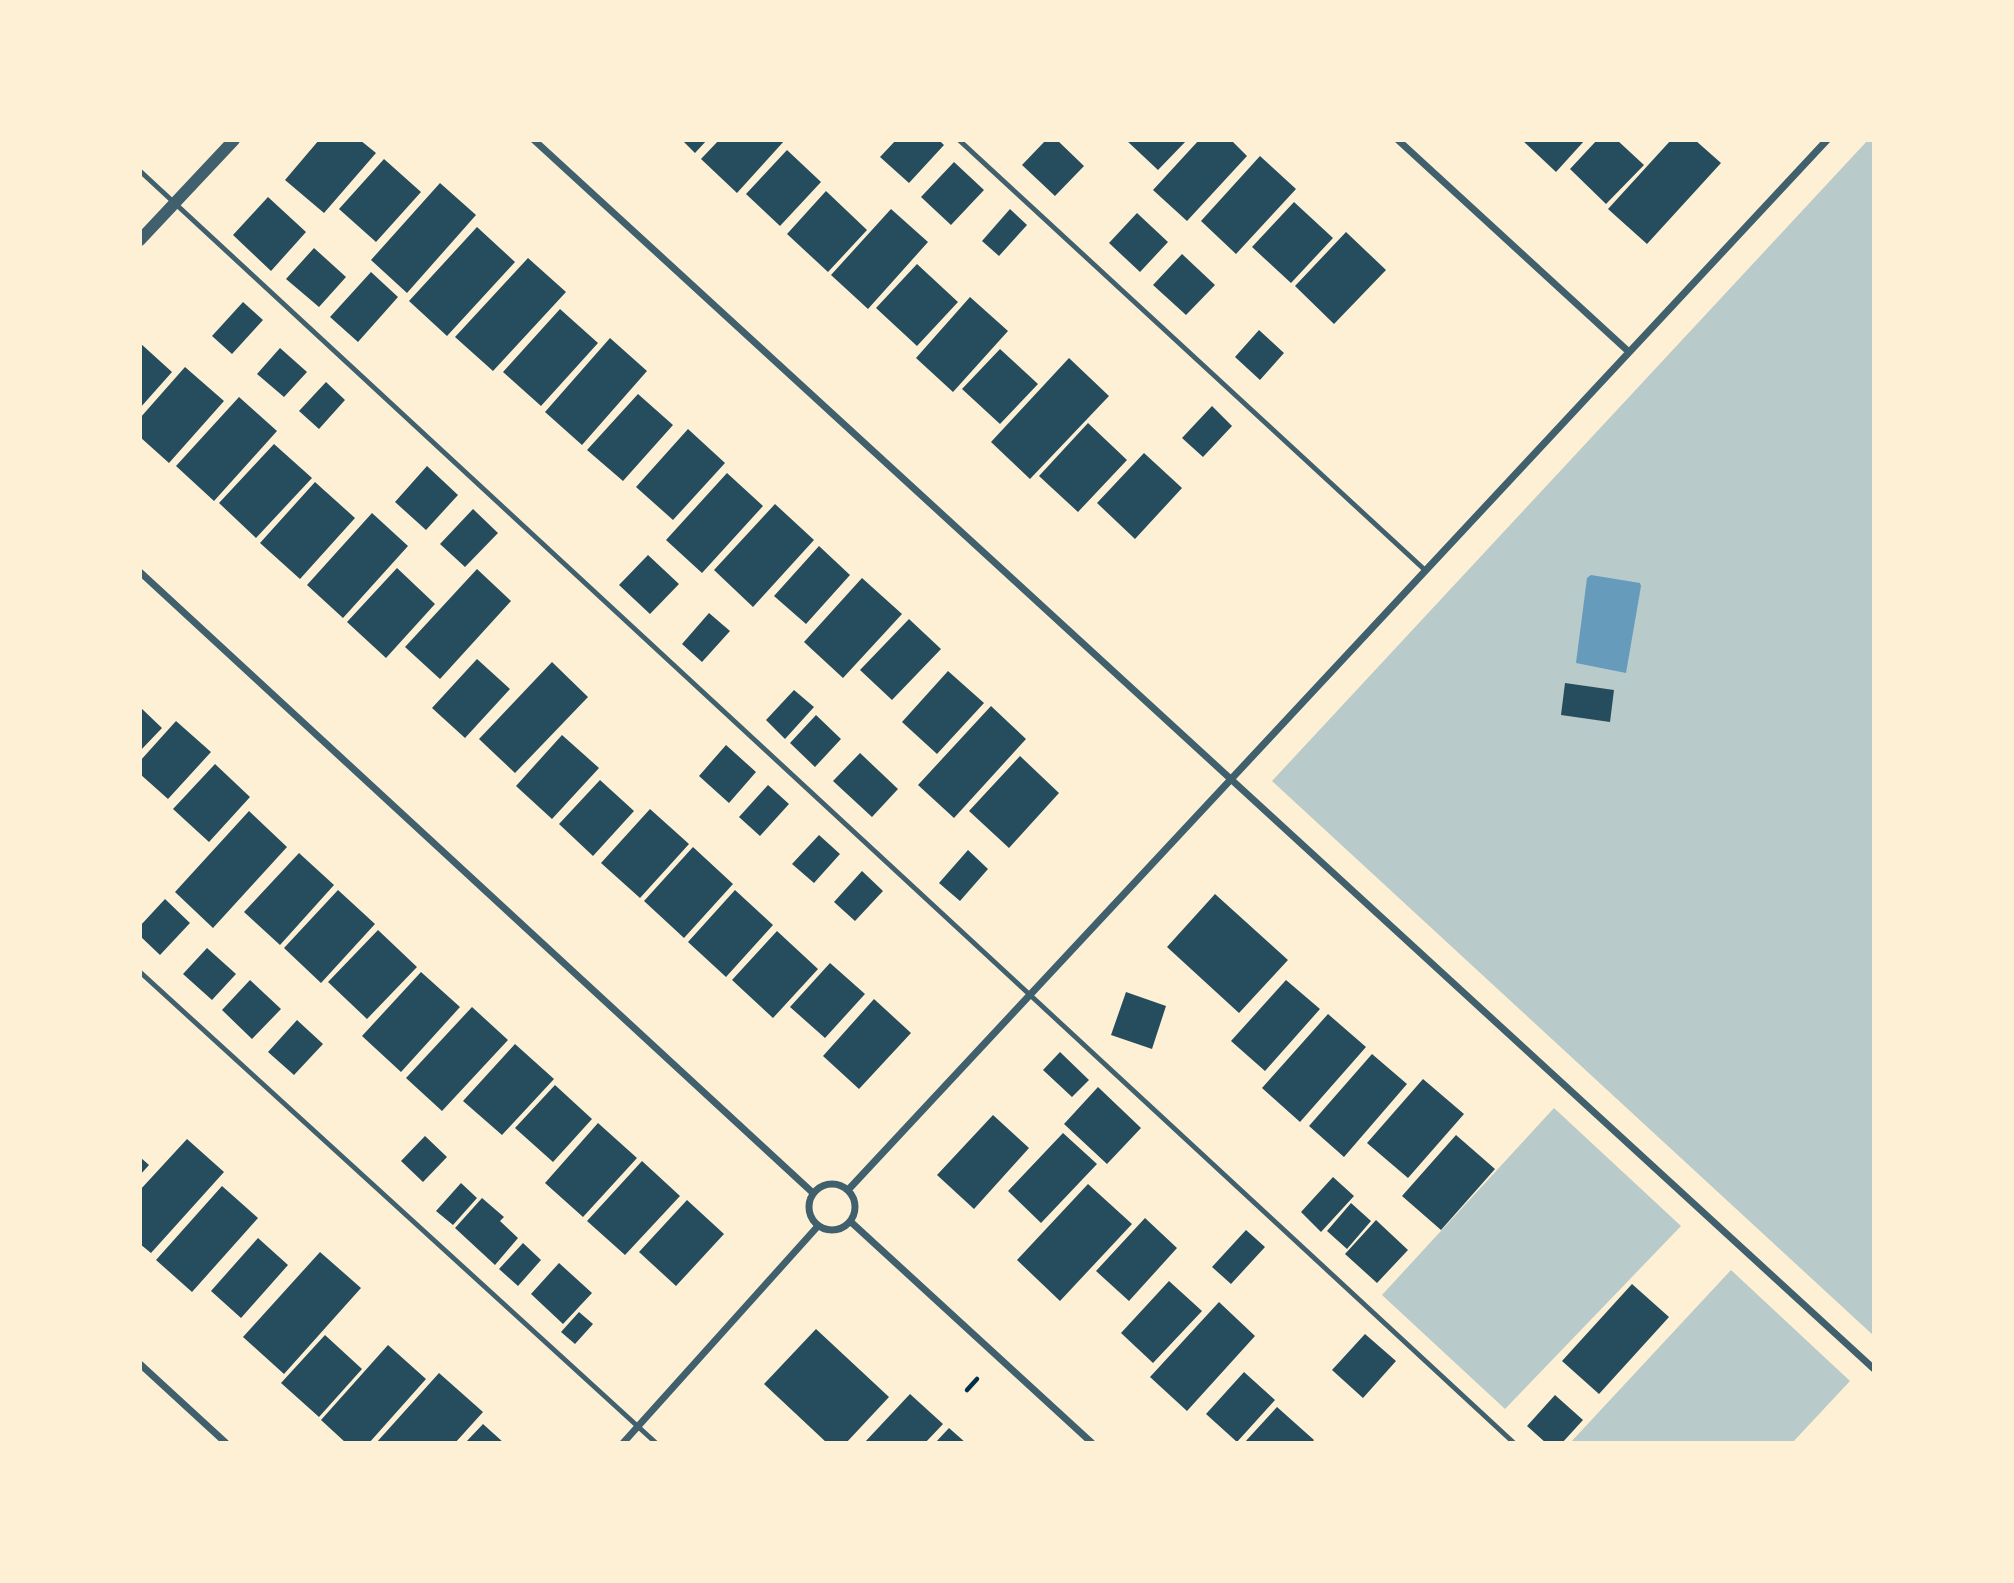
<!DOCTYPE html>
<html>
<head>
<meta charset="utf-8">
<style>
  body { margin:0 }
  #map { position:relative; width:2014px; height:1583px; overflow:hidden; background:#fdf0d5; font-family:"Golos Text",sans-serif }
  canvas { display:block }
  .frame { position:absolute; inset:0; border:142px solid #fdf0d5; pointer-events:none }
</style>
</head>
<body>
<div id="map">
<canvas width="2014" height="1583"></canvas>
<div class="frame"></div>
</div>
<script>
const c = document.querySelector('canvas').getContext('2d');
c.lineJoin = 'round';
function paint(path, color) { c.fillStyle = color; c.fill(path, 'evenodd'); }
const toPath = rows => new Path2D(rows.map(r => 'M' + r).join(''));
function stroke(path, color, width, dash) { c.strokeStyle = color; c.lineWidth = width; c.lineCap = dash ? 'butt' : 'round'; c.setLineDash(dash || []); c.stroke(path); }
paint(toPath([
  [1868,140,1874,140,1874,1336,1272,781],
  [1554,1108,1681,1226,1505,1409,1382,1295],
  [1731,1270,1850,1381,1792,1443,1570,1443]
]), '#b9caca');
paint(toPath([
  [1591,575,1640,583,1641,586,1626,673,1576,663,1587,578]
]), '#669bbc');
paint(toPath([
  [319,140,360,140,376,153,324,213,285,180],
  [682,140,707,140,695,153],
  [719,140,785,140,737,193,701,159],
  [896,140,939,140,944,145,909,183,880,157],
  [1046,140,1057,140,1084,166,1055,196,1022,165],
  [1126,140,1187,140,1158,170],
  [1199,140,1231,140,1247,156,1187,221,1153,190],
  [1522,140,1585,140,1556,172],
  [1597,140,1617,140,1644,165,1606,204,1570,169],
  [1671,140,1695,140,1721,163,1647,244,1608,209],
  [787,150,821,182,780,226,746,194],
  [1260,156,1296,189,1236,254,1201,221],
  [384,159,421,192,376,242,339,209],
  [954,162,984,190,951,225,921,197],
  [440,183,476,215,407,293,371,260],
  [826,191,867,230,828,272,787,234],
  [268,197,306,232,271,271,233,235],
  [1294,202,1333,238,1291,283,1252,247],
  [891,209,928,242,868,309,831,275],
  [1010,209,1027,225,999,256,982,241],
  [1137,213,1168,242,1140,272,1109,243],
  [477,227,515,262,447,336,409,301],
  [1346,232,1386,270,1334,324,1295,286],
  [314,248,346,277,319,307,286,279],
  [1182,254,1215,285,1186,315,1153,285],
  [528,258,566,292,493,371,455,337],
  [917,264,958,302,917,346,876,308],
  [371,272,398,297,358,342,330,317],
  [970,297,1008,331,953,392,916,358],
  [243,302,263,320,232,354,212,336],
  [560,309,598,343,541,406,503,372],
  [1259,330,1284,353,1260,380,1235,357],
  [610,338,647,371,582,445,545,412],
  [140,343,172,372,140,408],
  [280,348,307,372,284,397,257,374],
  [1000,349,1038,384,1000,424,962,389],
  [1069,358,1109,396,1030,479,991,442],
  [185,367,224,401,169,463,140,437,140,418],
  [326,382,345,400,319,429,299,411],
  [638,394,673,425,623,481,587,450],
  [239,397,277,431,214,501,176,466],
  [1212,406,1232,426,1203,457,1182,438],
  [1088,423,1127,460,1078,512,1039,476],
  [688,429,725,463,673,520,636,487],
  [274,444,312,478,256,538,219,503],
  [1144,453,1182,488,1135,539,1097,503],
  [427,466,458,495,426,530,395,502],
  [727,473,763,506,702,573,666,540],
  [315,482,355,518,300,579,260,543],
  [775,504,814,540,753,607,714,570],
  [473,509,498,533,465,567,440,544],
  [372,513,408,546,343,618,307,585],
  [819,546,850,575,806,624,774,596],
  [648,555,679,584,650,614,619,585],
  [397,568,435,604,386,658,347,622],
  [477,569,511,601,440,679,405,647],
  [862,578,902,614,843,678,804,642],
  [709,613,730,631,702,662,682,644],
  [909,619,941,649,892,700,860,670],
  [477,659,510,689,465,738,432,708],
  [552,662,588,697,515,773,479,739],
  [948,671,984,703,937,754,902,722],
  [1565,683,1614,690,1610,722,1561,715],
  [794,690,814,707,785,739,766,720],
  [991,706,1026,739,954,818,918,785],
  [140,707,162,728,140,751],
  [816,715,841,739,815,767,790,743],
  [176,721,211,752,168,799,140,774,140,761],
  [562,735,599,768,552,819,516,786],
  [726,745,756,772,729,803,699,776],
  [860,753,898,789,872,817,833,781],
  [1020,756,1059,793,1009,848,969,811],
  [215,764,250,797,209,842,173,809],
  [600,780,634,811,593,856,559,824],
  [768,785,789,804,760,836,739,817],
  [650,809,689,844,640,898,601,863],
  [249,811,287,847,213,928,175,892],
  [819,835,840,854,814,883,792,864],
  [693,847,733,884,684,938,644,901],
  [968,850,988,869,960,901,939,883],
  [299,853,334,885,280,945,244,912],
  [862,871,883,891,855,921,834,902],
  [338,890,375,924,321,983,284,948],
  [735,890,773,925,726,977,688,942],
  [1215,894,1288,960,1239,1013,1167,947],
  [165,899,190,923,160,955,140,936,140,926],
  [378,930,417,967,367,1019,328,982],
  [777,931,818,969,773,1018,732,980],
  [207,948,236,974,212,1000,183,974],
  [830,963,865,994,825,1038,790,1007],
  [421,972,460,1007,401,1072,362,1036],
  [250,980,281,1009,252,1039,222,1010],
  [1286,980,1320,1009,1265,1071,1231,1041],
  [1126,992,1166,1006,1152,1049,1111,1035],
  [874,999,911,1033,859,1089,823,1056],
  [472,1007,508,1040,442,1111,406,1078],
  [1328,1014,1366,1047,1300,1122,1262,1088],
  [297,1020,323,1044,294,1075,268,1052],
  [515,1044,554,1079,502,1135,463,1101],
  [1060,1052,1089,1080,1072,1097,1043,1070],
  [1372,1054,1407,1084,1344,1157,1309,1126],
  [1423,1079,1464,1114,1408,1178,1367,1143],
  [555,1085,592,1119,553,1162,515,1128],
  [1098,1087,1141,1128,1107,1164,1064,1124],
  [993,1115,1029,1148,974,1209,937,1175],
  [598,1123,637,1158,583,1217,545,1183],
  [1063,1133,1097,1164,1041,1223,1008,1191],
  [1456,1135,1495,1169,1441,1230,1402,1196],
  [425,1136,447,1157,423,1182,401,1161],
  [187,1139,224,1172,151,1253,140,1244,140,1190],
  [140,1157,149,1165,140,1175],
  [642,1161,680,1196,625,1255,587,1221],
  [1333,1177,1354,1196,1321,1232,1301,1212],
  [461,1183,477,1198,453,1225,436,1211],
  [1088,1184,1132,1224,1060,1301,1017,1260],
  [222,1186,258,1218,192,1292,156,1260],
  [482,1198,504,1217,500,1221,518,1238,495,1265,455,1228],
  [687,1200,724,1234,676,1286,639,1252],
  [1351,1203,1371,1221,1347,1249,1327,1231],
  [1145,1218,1177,1248,1129,1301,1096,1271],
  [1376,1220,1408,1250,1377,1283,1345,1254],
  [1246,1230,1265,1247,1231,1284,1212,1267],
  [258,1238,288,1265,241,1318,211,1291],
  [523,1243,541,1260,518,1286,499,1269],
  [320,1252,361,1288,284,1374,243,1337],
  [559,1263,592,1293,563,1324,531,1294],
  [1169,1281,1202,1311,1153,1363,1121,1333],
  [1632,1284,1669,1317,1599,1394,1562,1361],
  [1219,1302,1255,1336,1187,1411,1150,1377],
  [579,1312,593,1324,575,1344,561,1332],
  [816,1329,889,1397,846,1443,827,1443,764,1384],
  [1365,1334,1396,1361,1363,1398,1332,1370],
  [325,1335,362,1369,319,1417,281,1383],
  [388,1345,426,1379,369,1443,346,1443,321,1420],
  [1244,1372,1275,1400,1237,1442,1206,1414],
  [439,1373,483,1412,455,1443,376,1443],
  [910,1394,943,1424,925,1443,864,1443],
  [1555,1395,1583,1420,1562,1443,1546,1443,1527,1426],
  [1277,1407,1314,1440,1312,1443,1244,1443],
  [483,1424,504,1443,465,1443],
  [949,1428,966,1443,935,1443]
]), '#264d5e');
stroke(toPath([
  [967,1390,977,1379]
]), '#003049', 4.5);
stroke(toPath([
  [959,140,1426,571],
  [140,171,1514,1443],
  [140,972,656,1443]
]), '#3f606c', 5);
stroke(toPath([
  [534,140,1874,1369],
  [1398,140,1629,352],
  [140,572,813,1193],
  '809 1207a23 23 0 1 1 46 0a23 23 0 1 1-46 0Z',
  [848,1190,1827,140],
  [851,1222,1092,1443],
  [140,1364,226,1443],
  [623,1443,818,1226]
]), '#3f606c', 7);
stroke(toPath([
  [140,240,234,140]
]), '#3f606c', 12);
</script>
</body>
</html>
